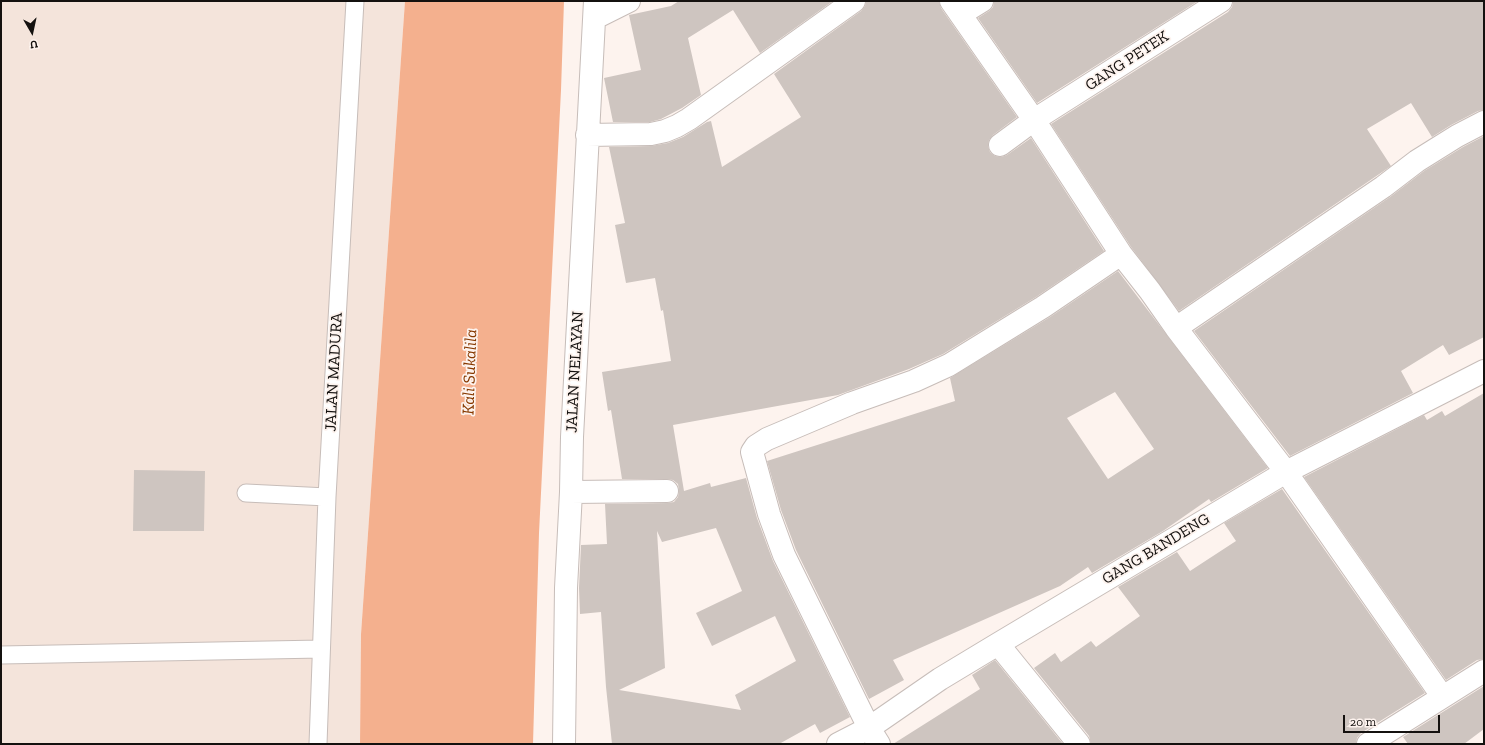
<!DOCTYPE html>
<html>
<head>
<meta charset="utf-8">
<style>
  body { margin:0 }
  #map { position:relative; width:1485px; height:745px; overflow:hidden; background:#fdf3ee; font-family:"Zilla Slab",serif }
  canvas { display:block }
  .frame { position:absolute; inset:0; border:2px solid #14110f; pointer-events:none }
  .north { position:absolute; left:12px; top:12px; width:40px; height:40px; -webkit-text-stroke:3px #fdf3ee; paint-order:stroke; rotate:171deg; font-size:11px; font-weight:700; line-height:16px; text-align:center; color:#14110f }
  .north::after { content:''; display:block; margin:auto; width:14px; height:18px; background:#14110f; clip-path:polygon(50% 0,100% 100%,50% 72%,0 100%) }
  .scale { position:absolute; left:1343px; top:715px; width:97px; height:18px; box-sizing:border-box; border:2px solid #14110f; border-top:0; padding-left:5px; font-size:12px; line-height:14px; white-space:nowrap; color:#14110f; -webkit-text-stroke:3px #fdf3ee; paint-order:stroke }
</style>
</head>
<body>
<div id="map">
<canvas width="1485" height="745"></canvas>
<div class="frame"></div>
<div class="north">U</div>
<div class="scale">20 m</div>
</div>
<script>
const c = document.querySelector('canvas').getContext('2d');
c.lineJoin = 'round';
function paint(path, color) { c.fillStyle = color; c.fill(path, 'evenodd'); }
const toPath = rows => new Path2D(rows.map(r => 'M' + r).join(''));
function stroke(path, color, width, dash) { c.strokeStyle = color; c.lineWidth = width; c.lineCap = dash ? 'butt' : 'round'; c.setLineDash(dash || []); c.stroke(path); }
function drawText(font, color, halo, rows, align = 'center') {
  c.font = font + ' "Zilla Slab",serif'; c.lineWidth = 3.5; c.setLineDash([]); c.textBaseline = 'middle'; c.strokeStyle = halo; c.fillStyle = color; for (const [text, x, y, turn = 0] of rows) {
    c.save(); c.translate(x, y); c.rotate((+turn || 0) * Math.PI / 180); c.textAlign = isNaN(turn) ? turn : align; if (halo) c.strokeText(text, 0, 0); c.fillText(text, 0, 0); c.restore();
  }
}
paint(toPath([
  [1,1,405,1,361,634,360,744,1,744]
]), '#f4e4db');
paint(toPath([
  [405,1,564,1,561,90,539,533,533,744,360,744,361,634]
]), '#f4b08e');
paint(toPath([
  [679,1,833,1,760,53,733,10,688,38,701,95,682,108,661,119,650,122,613,122,604,78,641,70,629,15,671,6],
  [866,1,939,1,941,8,1017,117,993,135,989,140,988,146,990,152,995,156,1002,157,1007,155,1031,138,1104,251,1036,297,943,354,909,369,838,395,673,425,684,491,710,483,711,487,746,478,757,518,773,561,850,717,820,733,815,724,779,744,612,744,606,687,601,612,580,614,579,588,581,545,607,544,605,504,668,503,674,502,678,497,679,491,678,484,673,480,667,479,622,479,611,410,608,411,602,372,671,361,663,310,661,311,655,278,626,283,615,225,625,223,609,147,651,146,668,143,683,137,707,122,711,121,722,167,801,117,774,74,861,11,865,6],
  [716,528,742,591,696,613,712,646,775,616,796,661,735,695,741,710,619,690,665,668,657,531,662,542],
  [994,1,1198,1,1037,103,978,18,989,11,993,7],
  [1233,1,1484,1,1484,110,1478,111,1451,125,1432,137,1411,103,1367,129,1391,166,1179,311,1131,247,1051,124,1228,12,1232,7],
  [1484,136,1484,337,1449,355,1443,345,1401,371,1413,393,1290,456,1194,331,1390,197,1424,171,1463,147],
  [1118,271,1268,468,1211,502,1209,499,1163,531,1092,573,1088,567,1060,586,893,660,904,680,869,699,796,550,781,510,767,461,955,401,950,378,1050,317],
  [1115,392,1154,449,1108,479,1067,418],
  [1484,393,1484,659,1477,660,1446,680,1304,477,1424,415,1427,420,1442,411,1445,416],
  [134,470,205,471,204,531,133,531],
  [1282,489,1425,693,1361,733,1357,738,1356,744,1091,744,1089,736,1034,668,1055,653,1061,662,1091,641,1096,647,1140,616,1118,587,1177,552,1190,571,1236,541,1224,523],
  [995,660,1063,744,893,744,980,689,972,675],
  [1484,686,1484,729,1464,744,1408,744,1403,737]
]), '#cec5c0');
const service = toPath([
  [246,493,327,497],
  [1,655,321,649],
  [318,744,327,497,355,1]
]);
const minor = toPath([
  [951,1,1034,120,1121,254,1150,291,1176,328,1286,472,1442,696],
  [961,14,982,1],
  [595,18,629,1],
  [587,135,651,134,665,131,677,126,689,119,854,1],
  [1000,145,1034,120,1221,1],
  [1176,328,1383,187,1417,161,1457,136,1484,122],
  [571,492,667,491],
  [998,644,1079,744],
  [564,744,566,588,571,492,572,437,595,1],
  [838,744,869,728,940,679,998,644,1286,472,1484,371],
  [879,744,869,728,784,555,769,514,752,452,756,446,767,439,852,403,914,381,949,365,1043,307,1121,254],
  [1368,744,1484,671]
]);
stroke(service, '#c7bdb9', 19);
stroke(minor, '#c7bdb9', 24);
stroke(service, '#fff', 17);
stroke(minor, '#fff', 22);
drawText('16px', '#14110f', '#fdf3ee', [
  ["GANG PETEK",1127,61,-33],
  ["JALAN MADURA",334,372,-87],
  ["JALAN NELAYAN",575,372,-87],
  ["GANG BANDENG",1156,549,-31]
]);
drawText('italic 17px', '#873900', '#fdf3ee', [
  ["Kali Sukalila",470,372,-88]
]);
</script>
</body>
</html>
